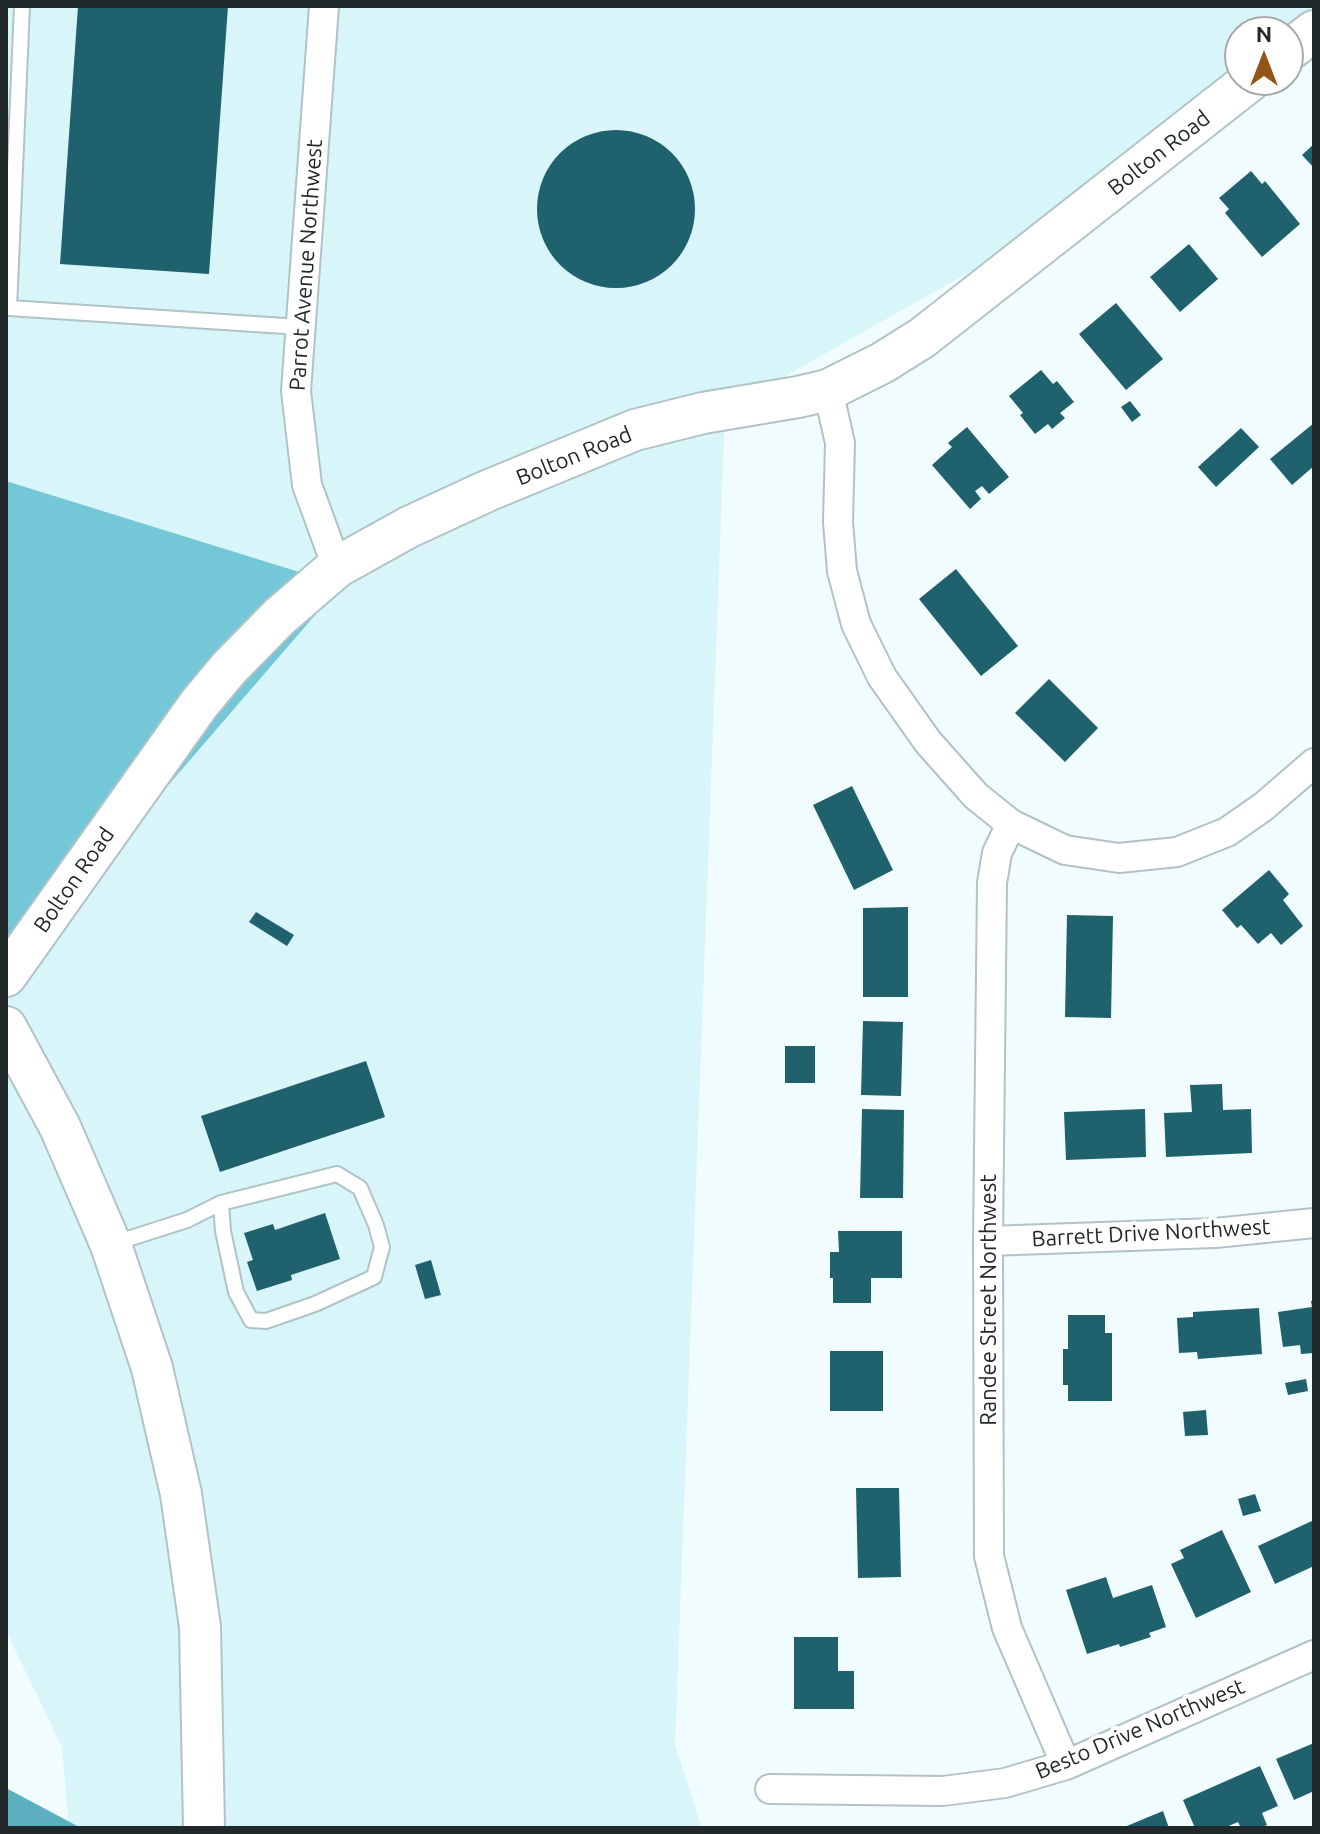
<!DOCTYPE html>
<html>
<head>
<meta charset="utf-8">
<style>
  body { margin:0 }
  #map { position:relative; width:1320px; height:1834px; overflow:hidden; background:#f1fcff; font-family:Ubuntu,sans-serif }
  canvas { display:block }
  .frame { position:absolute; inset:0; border:8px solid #22292b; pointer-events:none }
  .north { position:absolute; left:1224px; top:16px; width:80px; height:80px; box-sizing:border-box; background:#fff; border:2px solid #a7a9aa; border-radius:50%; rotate:0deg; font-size:22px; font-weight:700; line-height:32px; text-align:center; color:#22292b }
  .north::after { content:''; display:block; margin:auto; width:28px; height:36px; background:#925517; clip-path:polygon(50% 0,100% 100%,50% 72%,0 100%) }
</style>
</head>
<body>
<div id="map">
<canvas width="1320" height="1834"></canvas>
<div class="frame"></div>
<div class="north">N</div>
</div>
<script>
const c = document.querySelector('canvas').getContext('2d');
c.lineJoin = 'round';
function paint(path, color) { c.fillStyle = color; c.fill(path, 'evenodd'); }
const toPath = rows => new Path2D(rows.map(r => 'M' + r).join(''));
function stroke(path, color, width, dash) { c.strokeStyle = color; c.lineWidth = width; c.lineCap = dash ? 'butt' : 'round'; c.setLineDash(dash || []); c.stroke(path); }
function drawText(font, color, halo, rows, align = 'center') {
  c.font = font + ' Ubuntu,sans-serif'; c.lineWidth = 8; c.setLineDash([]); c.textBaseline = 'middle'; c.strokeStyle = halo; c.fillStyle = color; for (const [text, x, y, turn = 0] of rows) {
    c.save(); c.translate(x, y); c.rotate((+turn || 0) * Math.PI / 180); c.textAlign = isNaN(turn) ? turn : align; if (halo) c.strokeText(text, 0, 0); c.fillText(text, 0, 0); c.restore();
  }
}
paint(toPath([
  [6,6,1314,6,1314,33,1240,32,1240,80,1140,176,725,410,675,1745,702,1828,69,1828,62,1747,6,1631,6,973,340,585,6,481]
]), '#d8f5fa');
paint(toPath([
  [6,481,341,585,6,973]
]), '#73c7d7');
paint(toPath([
  [6,1788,81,1828,6,1828]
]), '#5bafbf');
paint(toPath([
  [78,6,228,6,209,274,60,264],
  '537 209a79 79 0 1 1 158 0a79 79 0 1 1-158 0Z',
  [1314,144,1314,168,1302,155],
  [1251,171,1262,184,1265,181,1300,224,1262,257,1225,213,1229,209,1219,198],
  [1189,244,1218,279,1180,312,1150,277],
  [1116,303,1163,359,1126,390,1079,334],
  [1041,370,1053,384,1057,381,1074,402,1060,413,1065,418,1052,429,1048,424,1035,434,1020,415,1023,413,1009,396],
  [1130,401,1141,415,1132,422,1121,407],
  [1314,423,1314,466,1292,485,1270,459],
  [967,427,1009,477,989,494,982,486,975,491,981,499,970,509,932,465,952,447,948,443],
  [1241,428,1259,447,1216,487,1198,467],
  [956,569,1018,646,981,676,919,599],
  [1049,679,1098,728,1065,762,1015,713],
  [852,786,893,870,854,890,813,805],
  [1269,870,1289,894,1283,900,1303,926,1281,945,1271,933,1258,944,1241,925,1237,928,1222,910],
  [908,907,908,997,863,997,863,908],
  [256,912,294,935,287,946,249,922],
  [1067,915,1113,916,1111,1018,1065,1017],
  [863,1021,903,1022,901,1096,861,1095],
  [785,1046,815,1046,815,1083,785,1083],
  [366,1061,385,1117,220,1172,201,1116],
  [1222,1084,1223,1110,1251,1109,1252,1153,1166,1157,1164,1113,1192,1112,1190,1085],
  [862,1109,904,1110,903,1198,860,1198],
  [1145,1109,1146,1157,1066,1160,1064,1112],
  [325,1213,340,1259,291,1275,292,1280,257,1291,247,1262,253,1260,244,1233,273,1224,275,1230],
  [838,1231,902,1231,902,1278,871,1278,871,1303,833,1303,833,1278,830,1278,830,1252,839,1252],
  [431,1260,441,1295,425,1299,415,1265],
  [1311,1301,1314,1301,1314,1353,1301,1354,1300,1345,1283,1347,1278,1312,1312,1307],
  [1259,1308,1262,1354,1198,1359,1197,1352,1179,1353,1177,1318,1193,1317,1193,1312],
  [1068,1315,1105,1315,1105,1333,1112,1333,1112,1401,1068,1401,1068,1385,1063,1385,1063,1349,1068,1349],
  [830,1351,883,1351,883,1411,830,1411],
  [1306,1379,1308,1391,1288,1395,1285,1383],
  [1206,1410,1208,1435,1185,1436,1183,1412],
  [856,1488,899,1488,901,1577,858,1578],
  [1255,1494,1261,1511,1243,1516,1238,1499],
  [1314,1520,1314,1566,1275,1584,1258,1546],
  [1222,1530,1251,1592,1196,1618,1171,1564,1184,1558,1180,1550],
  [1106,1577,1113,1598,1152,1585,1166,1627,1149,1633,1151,1637,1120,1647,1119,1644,1087,1654,1066,1590],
  [794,1637,838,1637,838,1671,854,1671,854,1709,794,1709],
  [1314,1743,1314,1791,1294,1800,1276,1759],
  [1260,1766,1278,1806,1262,1813,1267,1825,1259,1828,1241,1828,1238,1822,1224,1828,1195,1828,1183,1800],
  [1163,1811,1169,1828,1122,1828]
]), '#1f616d');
const lane = toPath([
  [22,6,9,308,300,327],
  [115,1243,187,1220,221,1203,337,1174,360,1188,376,1225,382,1247,374,1277,315,1304,266,1321,251,1320,236,1292,223,1231,221,1203]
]);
const street = toPath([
  [324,6,296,391,307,485,337,567],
  [828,390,840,443,838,522,842,571,856,624,882,677,928,742,976,796,1011,824,1065,850,1119,858,1177,852,1227,832,1263,807,1314,763],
  [1011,824,997,853,992,883,988,1241,989,1556,1007,1628,1066,1765],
  [988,1241,1215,1233,1314,1223],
  [770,1789,943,1791,1005,1783,1066,1765,1314,1655]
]);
const secondary = toPath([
  [1288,51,1314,31],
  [6,976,199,704,229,668,279,617,337,567,409,527,487,491,635,430,703,413,798,397,828,390,882,363,922,338,1251,80],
  [6,1027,60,1127,111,1245,152,1368,181,1494,200,1627,204,1828]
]);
stroke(lane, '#b1c3c6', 18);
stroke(street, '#b1c3c6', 32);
stroke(secondary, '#b1c3c6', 44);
stroke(lane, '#fff', 14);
stroke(street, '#fff', 28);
stroke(secondary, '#fff', 40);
drawText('22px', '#22292b', '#fff', [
  ["Bolton Road",1159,153,-38],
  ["Parrot Avenue Northwest",306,265,-86],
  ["Bolton Road",574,456,-22],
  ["Bolton Road",74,880,-55],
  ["Barrett Drive Northwest",1151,1233,-3],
  ["Randee Street Northwest",989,1300,-90],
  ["Besto Drive Northwest",1140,1729,-23]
]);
</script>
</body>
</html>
